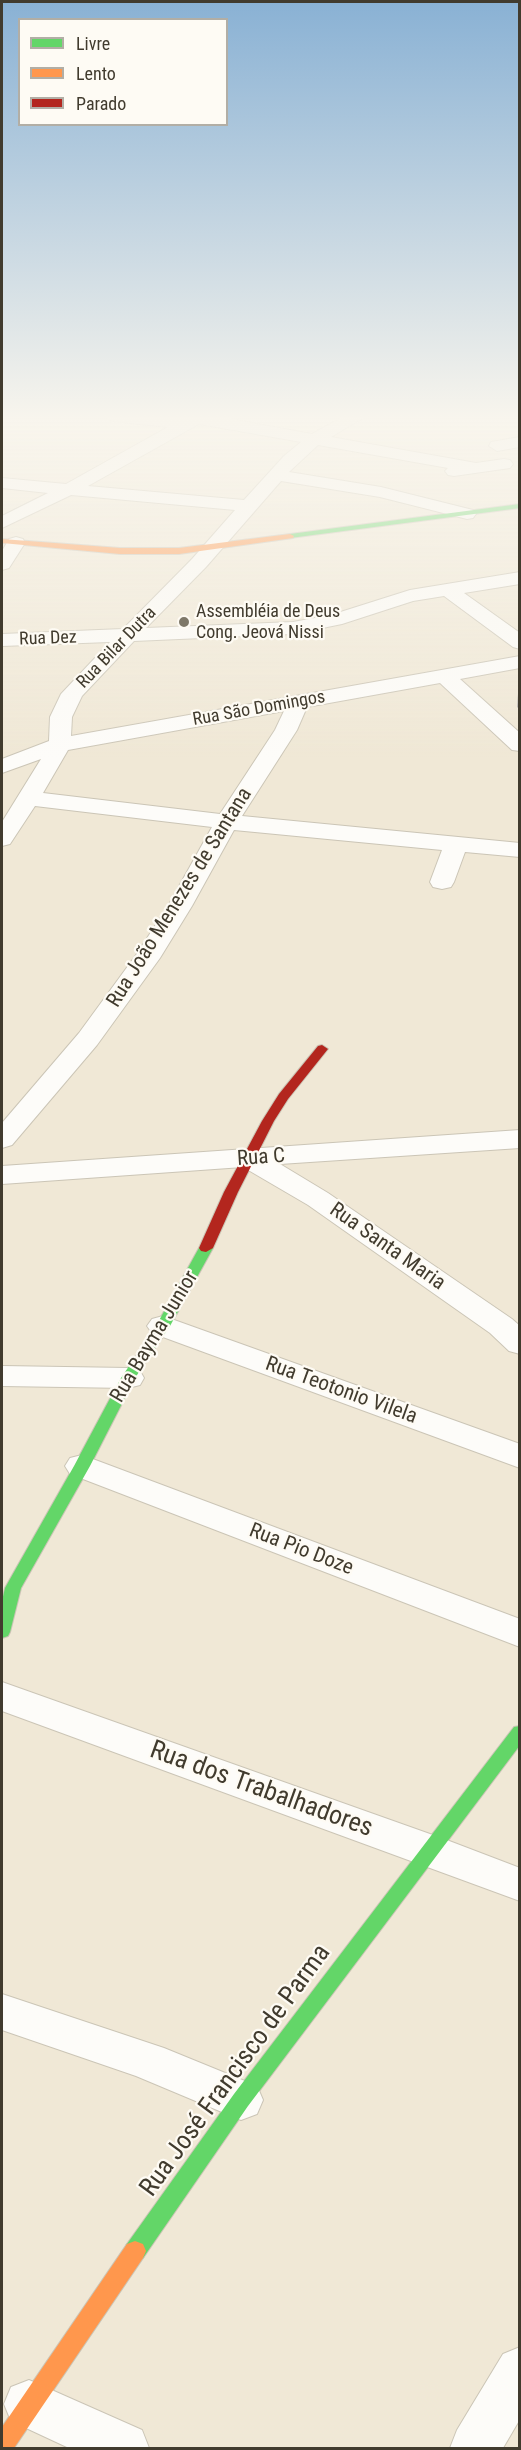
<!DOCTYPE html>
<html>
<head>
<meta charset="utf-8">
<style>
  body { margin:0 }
  #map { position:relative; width:521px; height:2450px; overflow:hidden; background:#f0e8d6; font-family:"Roboto Condensed",sans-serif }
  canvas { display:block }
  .frame { position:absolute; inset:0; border:3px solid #413b2e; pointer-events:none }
  .legend { position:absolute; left:18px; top:18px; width:210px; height:108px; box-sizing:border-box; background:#fefbf4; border:2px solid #b2aea5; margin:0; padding:8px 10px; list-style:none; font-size:18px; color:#413b2e }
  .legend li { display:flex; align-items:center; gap:12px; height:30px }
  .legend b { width:30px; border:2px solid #b2aea5 }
</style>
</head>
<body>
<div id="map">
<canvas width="521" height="2450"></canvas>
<div class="frame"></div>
<ul class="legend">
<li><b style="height:8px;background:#63d668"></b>Livre</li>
<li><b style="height:8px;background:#ff974d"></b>Lento</li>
<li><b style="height:8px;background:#b3261e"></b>Parado</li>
</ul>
</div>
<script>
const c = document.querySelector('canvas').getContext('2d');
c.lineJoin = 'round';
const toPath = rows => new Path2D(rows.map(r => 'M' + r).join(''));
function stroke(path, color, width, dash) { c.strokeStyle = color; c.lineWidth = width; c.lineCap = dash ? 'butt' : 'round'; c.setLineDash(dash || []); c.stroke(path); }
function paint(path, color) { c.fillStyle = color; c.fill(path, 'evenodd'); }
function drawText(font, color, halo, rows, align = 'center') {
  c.font = font + ' "Roboto Condensed",sans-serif'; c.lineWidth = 4.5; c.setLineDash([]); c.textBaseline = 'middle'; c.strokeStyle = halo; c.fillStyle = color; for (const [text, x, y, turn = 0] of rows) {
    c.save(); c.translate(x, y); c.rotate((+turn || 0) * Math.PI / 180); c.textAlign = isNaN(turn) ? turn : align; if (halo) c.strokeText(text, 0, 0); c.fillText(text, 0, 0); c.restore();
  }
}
const street = toPath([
  [104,416,183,419,187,416,214,416,312,434,345,416,366,416,331,437,476,463,504,459,510,460,513,464,510,468,454,476,448,475,445,471,448,468,318,445,289,472,381,487,473,510,476,514,473,518,467,519,380,497,281,481,206,567,146,628,293,622,331,615,410,590,520,572,520,584,464,593,520,633,520,649,513,647,444,596,413,601,342,624,293,634,134,641,82,696,72,717,71,736,520,656,520,668,460,679,520,733,520,751,512,750,440,683,307,707,297,730,242,816,520,843,520,857,465,852,454,882,451,887,442,889,433,887,430,882,442,850,234,830,192,906,160,958,97,1045,12,1145,2,1148,2,1123,79,1033,136,955,168,906,212,827,35,806,10,844,2,846,2,822,41,759,2,773,2,759,49,741,50,717,61,694,110,642,2,646,2,634,123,629,192,559,235,510,71,495,2,528,2,516,48,493,2,488,2,478,66,484,168,427,112,421,104,416],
  [199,424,301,442,284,456,244,500,88,486,199,424],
  [284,711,275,730,220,814,43,793,68,750,284,711],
  [520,437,520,447,497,451,489,446,491,442,520,437],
  [16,537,23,539,25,543,9,568,2,570,2,551,9,539,16,537],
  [520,1130,520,1148,280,1164,328,1193,512,1319,520,1326,520,1354,509,1351,490,1333,308,1205,243,1167,2,1184,2,1166,520,1130],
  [163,1316,520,1444,520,1468,152,1333,147,1326,152,1319,163,1316],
  [2,1366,128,1368,140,1371,144,1378,140,1385,128,1388,2,1386,2,1366],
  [82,1455,520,1619,520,1647,70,1474,65,1466,70,1458,82,1455],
  [2,1682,444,1839,520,1868,520,1901,2,1711,2,1682],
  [2,1994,164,2048,257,2086,263,2100,257,2114,241,2120,136,2076,2,2030,2,1994],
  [520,2347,520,2419,503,2448,450,2448,457,2430,503,2354,520,2347],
  [29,2380,142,2430,149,2448,69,2448,11,2421,4,2404,11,2387,29,2380]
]);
const fast = toPath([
  [520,504,520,508,290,538,286,536,290,534,520,504],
  [206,1244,213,1248,170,1326,135,1378,90,1466,21,1588,10,1632,8,1636,2,1638,2,1601,5,1588,74,1466,121,1378,156,1326,199,1248,206,1244],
  [520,1726,520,1745,248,2106,143,2258,135,2261,127,2258,124,2251,127,2244,234,2094,514,1727,520,1726]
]);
const slow = toPath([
  [290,534,294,536,293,538,179,554,120,554,2,543,2,539,120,548,179,548,290,534],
  [135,2241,143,2244,146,2251,143,2258,14,2448,2,2448,2,2427,127,2244,135,2241]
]);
const jam = toPath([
  [322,1045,328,1049,288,1099,274,1121,238,1192,213,1248,206,1252,201,1251,199,1248,224,1192,262,1121,279,1094,318,1046,322,1045]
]);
stroke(street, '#cbc5b6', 2);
stroke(fast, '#cbc5b6', 2);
stroke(slow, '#cbc5b6', 2);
stroke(jam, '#cbc5b6', 2);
paint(street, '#fdfcf9');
paint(fast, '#63d668');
paint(slow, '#ff974d');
paint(jam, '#b3261e');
paint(toPath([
  [518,693,519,693,519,709,517,707]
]), '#b8b3b1');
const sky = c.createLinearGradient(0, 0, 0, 760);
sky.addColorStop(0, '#89b1d4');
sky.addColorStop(0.55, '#f8f5ed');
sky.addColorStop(1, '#f8f5ed00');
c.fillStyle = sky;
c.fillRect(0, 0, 521, 760);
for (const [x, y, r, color] of [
  [184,622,6,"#7e7869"]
]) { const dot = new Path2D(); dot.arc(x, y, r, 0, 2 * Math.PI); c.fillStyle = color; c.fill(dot); stroke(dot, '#fefbf4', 2); }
drawText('18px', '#413b2e', '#fefbf4', [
  ["Assembléia de Deus",196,612],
  ["Cong. Jeová Nissi",196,633]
], 'left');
drawText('18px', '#413b2e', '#fefbf4', [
  ["Rua Dez",48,639,-2],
  ["Rua Bilar Dutra",117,648,-46],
  ["Rua São Domingos",259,709,-10]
]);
drawText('21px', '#413b2e', '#fefbf4', [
  ["Rua João Menezes de Santana",180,898,-58],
  ["Rua C",261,1158,-4],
  ["Rua Santa Maria",387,1247,35],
  ["Rua Bayma Junior",155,1337,-59],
  ["Rua Teotonio Vilela",341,1391,20],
  ["Rua Pio Doze",301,1550,21]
]);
drawText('26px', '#413b2e', '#fefbf4', [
  ["Rua dos Trabalhadores",261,1790,20],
  ["Rua José Francisco de Parma",236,2071,-54]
]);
</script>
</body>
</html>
